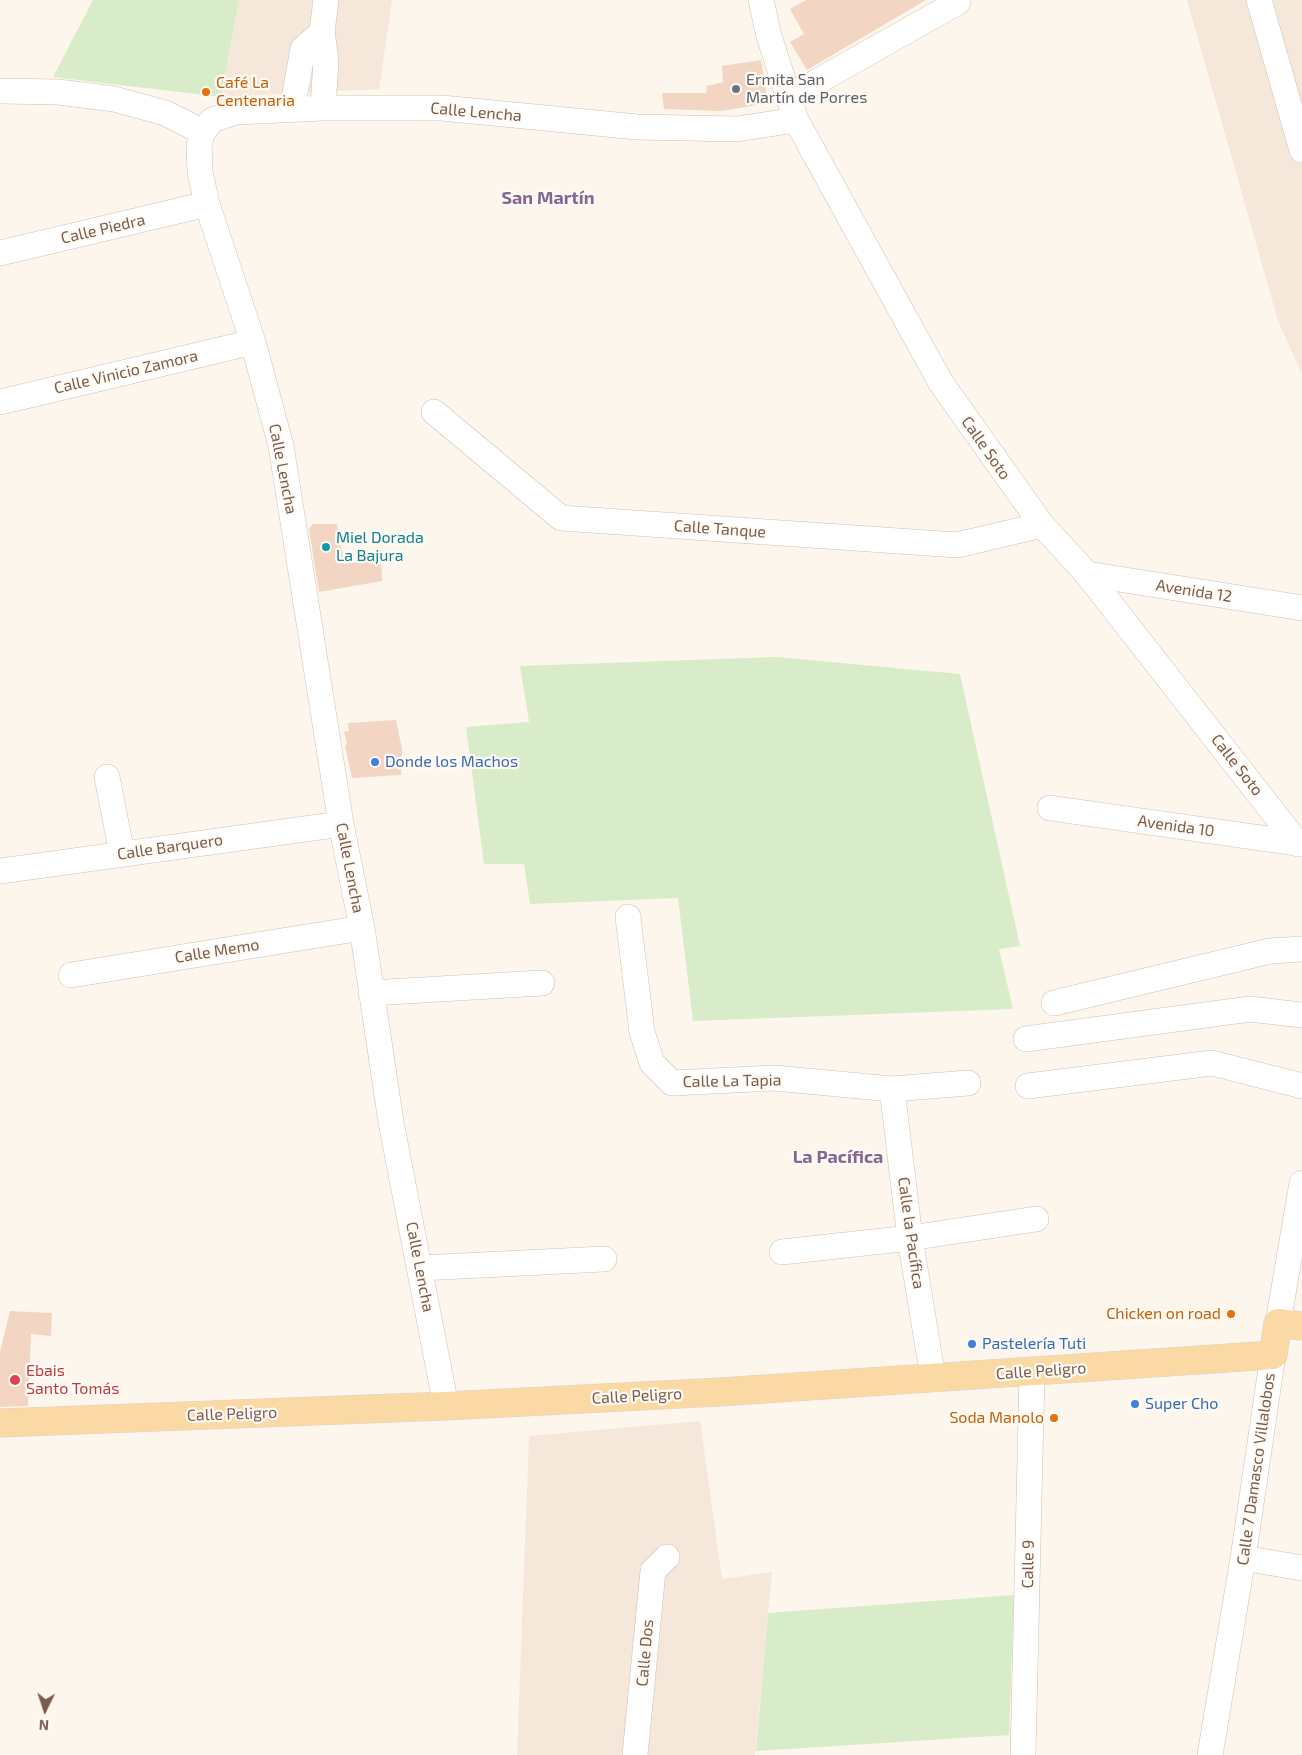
<!DOCTYPE html>
<html>
<head>
<meta charset="utf-8">
<style>
  body { margin:0 }
  #map { position:relative; width:1302px; height:1755px; overflow:hidden; background:#fdf6ec; font-family:"Exo 2",sans-serif }
  canvas { display:block }
  .north { position:absolute; left:20px; top:1685px; width:50px; height:50px; -webkit-text-stroke:4px #fffaf3; paint-order:stroke; rotate:184deg; font-size:14px; font-weight:700; line-height:20px; text-align:center; color:#7a5c4d }
  .north::after { content:''; display:block; margin:auto; width:18px; height:22px; background:#7a5c4d; clip-path:polygon(50% 0,100% 100%,50% 72%,0 100%) }
</style>
</head>
<body>
<div id="map">
<canvas width="1302" height="1755"></canvas>
<div class="north">N</div>
</div>
<script>
const c = document.querySelector('canvas').getContext('2d');
c.lineJoin = 'round';
function paint(path, color) { c.fillStyle = color; c.fill(path, 'evenodd'); }
const toPath = rows => new Path2D(rows.map(r => 'M' + r).join(''));
function stroke(path, color, width, dash) { c.strokeStyle = color; c.lineWidth = width; c.lineCap = dash ? 'butt' : 'round'; c.setLineDash(dash || []); c.stroke(path); }
function drawText(font, color, halo, rows, align = 'center') {
  c.font = font + ' "Exo 2",sans-serif'; c.lineWidth = 4.5; c.setLineDash([]); c.textBaseline = 'middle'; c.strokeStyle = halo; c.fillStyle = color; for (const [text, x, y, turn = 0] of rows) {
    c.save(); c.translate(x, y); c.rotate((+turn || 0) * Math.PI / 180); c.textAlign = isNaN(turn) ? turn : align; if (halo) c.strokeText(text, 0, 0); c.fillText(text, 0, 0); c.restore();
  }
}
paint(toPath([
  [239,0,392,0,379,89,221,97],
  [1187,0,1302,0,1302,374,1278,321],
  [700,1421,722,1579,772,1572,755,1755,517,1755,529,1436]
]), '#f5e8da');
paint(toPath([
  [93,0,239,0,221,97,53,77],
  [776,657,960,674,1020,946,999,949,1013,1009,693,1021,678,898,530,904,524,864,484,864,466,727,529,722,520,666],
  [1014,1595,1009,1735,756,1751,768,1613]
]), '#d8ecc9');
paint(toPath([
  [806,0,926,0,807,70,790,42,804,34,790,9],
  [761,60,768,103,722,111,664,109,662,93,706,93,707,86,723,82,722,66],
  [313,524,337,524,344,564,381,558,382,581,319,592,309,529],
  [396,720,402,749,401,775,352,778,345,746,347,743,344,732,349,731,348,723],
  [10,1311,52,1313,51,1336,31,1334,28,1406,0,1407,0,1352]
]), '#f3d5c3');
const minor = toPath([
  [761,0,769,36,796,120,941,383,1042,525,1087,574,1298,844],
  [1259,0,1302,150],
  [0,91,58,92,114,99,165,113,203,132],
  [788,98,958,2],
  [323,108,326,60,322,32,326,0],
  [292,110,303,49,322,32],
  [0,253,207,204],
  [0,402,253,342],
  [434,412,561,518,957,545,1042,525],
  [1087,574,1302,608],
  [107,777,122,854],
  [1050,808,1302,844],
  [0,871,341,824],
  [628,917,642,1032,652,1063,672,1083,774,1078,892,1089,968,1083],
  [71,975,362,928],
  [371,993,542,983],
  [1054,1003,1270,951,1302,949],
  [1026,1039,1250,1009,1302,1015],
  [1028,1086,1212,1063,1302,1086],
  [892,1089,910,1238,933,1378],
  [782,1252,910,1238,1036,1219],
  [420,1268,604,1259],
  [1278,1323,1302,1183],
  [446,1406,391,1122,362,928,341,824,281,446,253,342,207,204,200,172,199,145,203,132,212,120,236,112,323,108,442,108,637,127,737,129,796,120],
  [1243,1558,1302,1568],
  [635,1755,653,1571,667,1557],
  [1023,1755,1032,1372],
  [1210,1755,1243,1558,1273,1355]
]);
const major = toPath([
  [0,1423,446,1406,720,1392,1273,1355,1278,1323,1302,1326]
]);
stroke(minor, '#d1beb0', 26);
stroke(major, '#dad1cd', 29);
stroke(minor, '#fff', 25);
stroke(major, '#fbd9a5', 28);
for (const [x, y, r, color] of [
  [736,89,5,"#6b7280"],
  [206,92,5,"#e8710a"],
  [326,547,5,"#0f9aa8"],
  [375,762,5,"#3f7fe0"],
  [1231,1314,5,"#e8710a"],
  [972,1344,5,"#3f7fe0"],
  [15,1380,6,"#e0444e"],
  [1135,1404,5,"#3f7fe0"],
  [1054,1418,5,"#e8710a"]
]) { const dot = new Path2D(); dot.arc(x, y, r, 0, 2 * Math.PI); c.fillStyle = color; c.fill(dot); stroke(dot, '#fffaf3', 2); }
drawText('16px', '#5b616d', '#fffaf3', [
  ["Ermita San",746,80],
  ["Martín de Porres",746,98]
], 'left');
drawText('16px', '#c56008', '#fffaf3', [
  ["Café La",216,83,"left"],
  ["Centenaria",216,101,"left"],
  ["Chicken on road",1221,1314],
  ["Soda Manolo",1044,1418]
], 'right');
drawText('16px', '#7a5c4d', '#fffaf3', [
  ["Calle Lencha",476,112,5],
  ["Calle Piedra",103,229,-13],
  ["Calle Vinicio Zamora",126,372,-13],
  ["Calle Soto",986,448,55],
  ["Calle Lencha",283,469,79],
  ["Calle Tanque",720,529,4],
  ["Avenida 12",1194,591,9],
  ["Calle Soto",1237,765,52],
  ["Avenida 10",1176,826,8],
  ["Calle Barquero",170,847,-8],
  ["Calle Lencha",350,868,79],
  ["Calle Memo",217,951,-9],
  ["Calle La Tapia",732,1081,-1],
  ["Calle la Pacífica",911,1233,82],
  ["Calle Lencha",420,1267,79],
  ["Calle Peligro",1041,1371,-4],
  ["Calle Peligro",637,1396,-3],
  ["Calle Peligro",232,1414,-2],
  ["Calle 7 Damasco Villalobos",1256,1469,-82],
  ["Calle 9",1028,1564,-89],
  ["Calle Dos",645,1653,-85]
]);
drawText('16px', '#0d838f', '#fffaf3', [
  ["Miel Dorada",336,538],
  ["La Bajura",336,556]
], 'left');
drawText('16px', '#366cbe', '#fffaf3', [
  ["Donde los Machos",385,762],
  ["Pastelería Tuti",982,1344],
  ["Super Cho",1145,1404]
], 'left');
drawText('16px', '#be3a42', '#fffaf3', [
  ["Ebais",26,1371],
  ["Santo Tomás",26,1389]
], 'left');
drawText('bold 18px', '#846695', '#fffaf3', [
  ["San Martín",548,198],
  ["La Pacífica",838,1157]
]);
</script>
</body>
</html>
